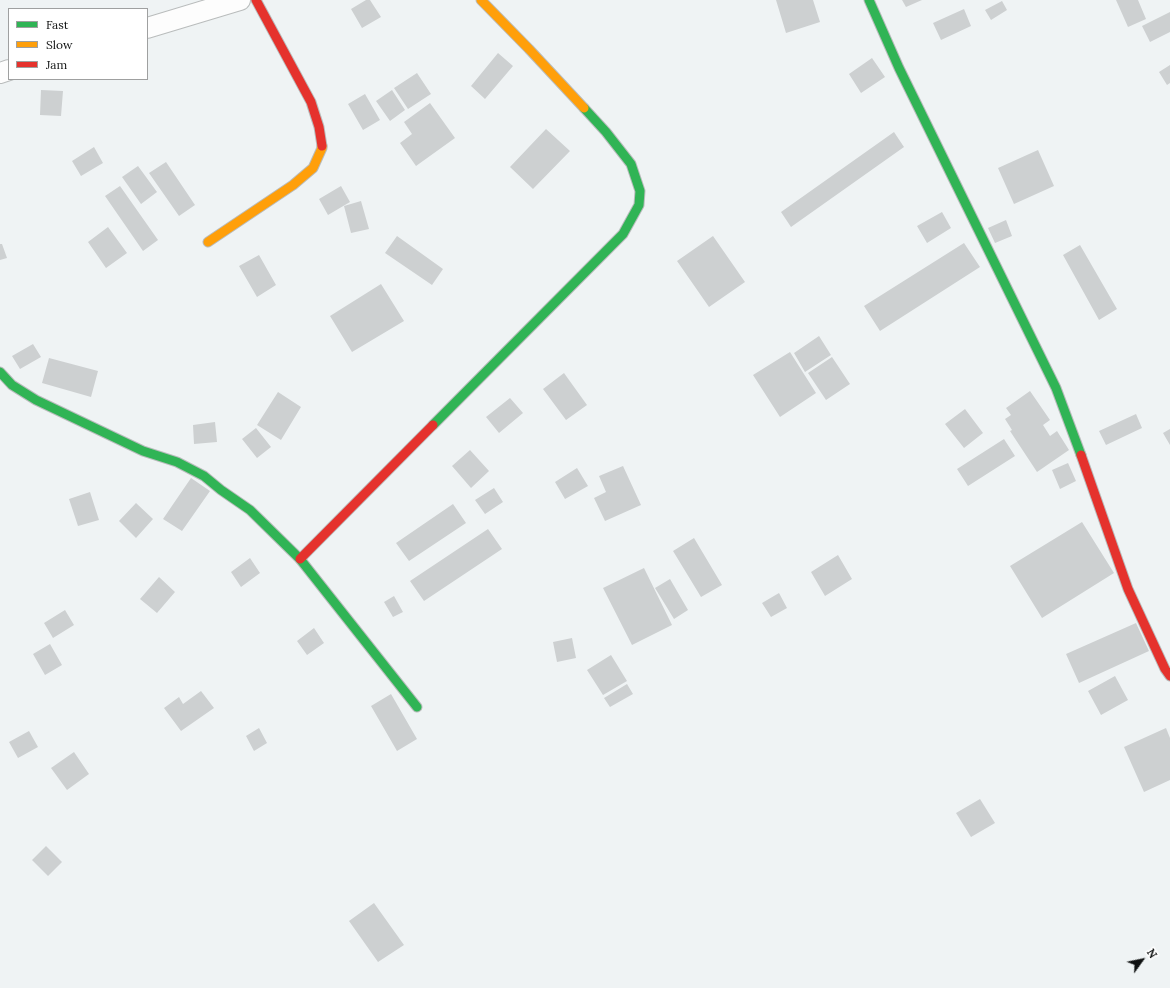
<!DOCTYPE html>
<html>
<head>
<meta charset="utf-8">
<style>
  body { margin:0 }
  #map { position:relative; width:1170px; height:988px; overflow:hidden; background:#eff3f4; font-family:Lora,serif }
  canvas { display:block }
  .legend { position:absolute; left:8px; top:8px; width:140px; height:72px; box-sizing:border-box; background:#fff; border:1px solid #9fa0a0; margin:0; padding:5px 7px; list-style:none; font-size:12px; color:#0f1111 }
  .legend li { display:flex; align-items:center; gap:8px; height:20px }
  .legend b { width:20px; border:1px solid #9fa0a0 }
  .north { position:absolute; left:1122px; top:940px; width:40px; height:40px; -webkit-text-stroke:3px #fff; paint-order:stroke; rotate:57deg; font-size:11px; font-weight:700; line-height:16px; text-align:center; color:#0f1111 }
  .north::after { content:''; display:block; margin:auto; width:14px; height:18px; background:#0f1111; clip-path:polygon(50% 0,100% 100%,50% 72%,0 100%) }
</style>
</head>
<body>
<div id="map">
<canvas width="1170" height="988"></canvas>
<ul class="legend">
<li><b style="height:5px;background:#30b455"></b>Fast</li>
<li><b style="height:5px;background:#ff9f0a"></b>Slow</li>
<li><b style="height:5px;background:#e5322d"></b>Jam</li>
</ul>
<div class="north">N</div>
</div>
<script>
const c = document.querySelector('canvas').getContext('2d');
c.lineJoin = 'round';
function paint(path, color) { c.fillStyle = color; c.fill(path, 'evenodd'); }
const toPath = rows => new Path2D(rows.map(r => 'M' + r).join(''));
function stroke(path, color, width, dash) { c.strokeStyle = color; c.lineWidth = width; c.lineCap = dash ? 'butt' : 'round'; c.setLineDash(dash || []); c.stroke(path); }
paint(toPath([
  [366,0,370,0,381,17,362,28,351,9],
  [776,0,813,0,820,22,786,33],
  [902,0,922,0,906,7],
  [1116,0,1138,0,1146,19,1128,27],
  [1002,1,1007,10,991,20,985,10],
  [964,9,971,26,941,40,933,23],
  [1170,12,1170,32,1150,42,1142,26],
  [498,53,513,66,485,99,471,86],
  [872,58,885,77,861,93,849,74],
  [1170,65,1170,83,1167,85,1159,72],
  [417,73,431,94,408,109,394,88],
  [41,90,63,91,61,116,40,115],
  [392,90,405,110,390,121,376,101],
  [365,94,380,120,363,130,348,104],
  [430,103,455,138,416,166,400,143,412,134,404,122],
  [546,129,570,151,533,189,510,167],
  [894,132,904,147,791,227,781,212],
  [94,147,103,163,81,176,72,161],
  [1038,150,1054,186,1014,204,998,168],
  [166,162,195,205,179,216,149,173],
  [138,166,157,192,141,204,122,177],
  [120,186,158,240,143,251,105,196],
  [341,186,350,202,328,215,319,199],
  [361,201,369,229,351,233,344,206],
  [942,212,951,228,927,243,917,226],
  [1006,220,1012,236,995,243,988,228],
  [108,227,127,253,106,268,88,242],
  [397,236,443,269,432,285,385,253],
  [713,236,745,282,709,307,677,261],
  [964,243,980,267,880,331,864,306],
  [0,244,2,244,7,258,0,260],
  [1080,245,1117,309,1099,320,1063,255],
  [259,255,276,285,257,297,239,266],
  [381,284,404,321,352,352,330,316],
  [819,336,831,355,805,372,794,353],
  [33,344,41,357,20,369,12,356],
  [790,352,816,393,780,417,753,375],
  [832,357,850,384,826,400,808,373],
  [49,358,98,371,91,397,42,383],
  [564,373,587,405,566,420,543,389],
  [1030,391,1050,420,1043,425,1050,436,1057,431,1069,450,1037,472,1010,431,1012,430,1005,419,1011,415,1006,408],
  [278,392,301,407,281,440,257,425],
  [510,398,523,413,499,433,486,417],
  [965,409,983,433,964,448,945,424],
  [1136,414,1142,428,1106,445,1099,431],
  [215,422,217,442,194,444,193,425],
  [256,428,271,447,257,458,242,439],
  [1170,429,1170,445,1163,433],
  [1004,439,1015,456,968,486,957,469],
  [470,450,489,471,471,488,452,466],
  [1068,463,1076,481,1060,489,1052,470],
  [623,466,641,505,605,521,594,498,606,492,599,476],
  [577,468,588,486,565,499,555,482],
  [191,478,210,491,182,531,163,519],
  [494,488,503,502,485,514,475,500],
  [90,492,99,520,78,526,69,499],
  [136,503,153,519,136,538,119,521],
  [453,504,466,523,409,561,396,543],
  [1082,522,1114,573,1042,618,1010,566],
  [488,529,502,549,424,601,410,581],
  [694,538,722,585,701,597,673,551],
  [838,555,852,579,825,596,811,572],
  [250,558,260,573,241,587,231,572],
  [644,568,672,625,632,645,603,588],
  [159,577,175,592,157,613,140,599],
  [670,579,688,610,674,619,655,588],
  [779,593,787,608,771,617,762,603],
  [394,596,403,612,393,617,384,602],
  [65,610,74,625,53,638,44,623],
  [1136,623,1149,651,1079,683,1066,654],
  [314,628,324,643,307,655,297,641],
  [572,638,576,658,557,662,553,642],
  [50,644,62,665,45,675,33,654],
  [611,655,627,681,603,695,587,670],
  [1115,676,1128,700,1101,715,1088,691],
  [627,684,633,694,610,707,604,698],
  [201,691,214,708,181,731,164,708,179,697,183,704],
  [391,694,417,739,397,751,371,706],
  [259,728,267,743,254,751,246,736],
  [1166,728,1170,738,1170,780,1144,792,1124,747],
  [29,731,38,747,18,758,9,742],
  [74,752,89,774,67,790,51,768],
  [980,799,995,823,971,837,956,813],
  [46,846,62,862,48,876,32,860],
  [374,903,404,945,378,962,349,921]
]), '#cdd0d1');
const street = toPath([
  [147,28,240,0],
  [0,73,9,70]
]);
const fast = toPath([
  [869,0,899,68,1056,388,1081,455],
  [0,372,12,385,36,400,143,451,177,462,204,476,221,490,250,510,300,559,417,707],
  [433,425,623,234,639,205,640,191,631,164,606,132,584,108]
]);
const slow = toPath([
  [481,0,529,49,584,108],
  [208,242,293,185,313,168,322,148,322,146]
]);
const jam = toPath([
  [256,0,311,102,319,127,322,146],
  [1081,455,1128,589,1165,669,1170,676],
  [300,559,433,425]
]);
stroke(street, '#b9bcbc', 22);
stroke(fast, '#b9bcbc', 11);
stroke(slow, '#b9bcbc', 11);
stroke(jam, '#b9bcbc', 11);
stroke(street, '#fdfdfd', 20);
stroke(fast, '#30b455', 9);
stroke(slow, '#ff9f0a', 9);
stroke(jam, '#e5322d', 9);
</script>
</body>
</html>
